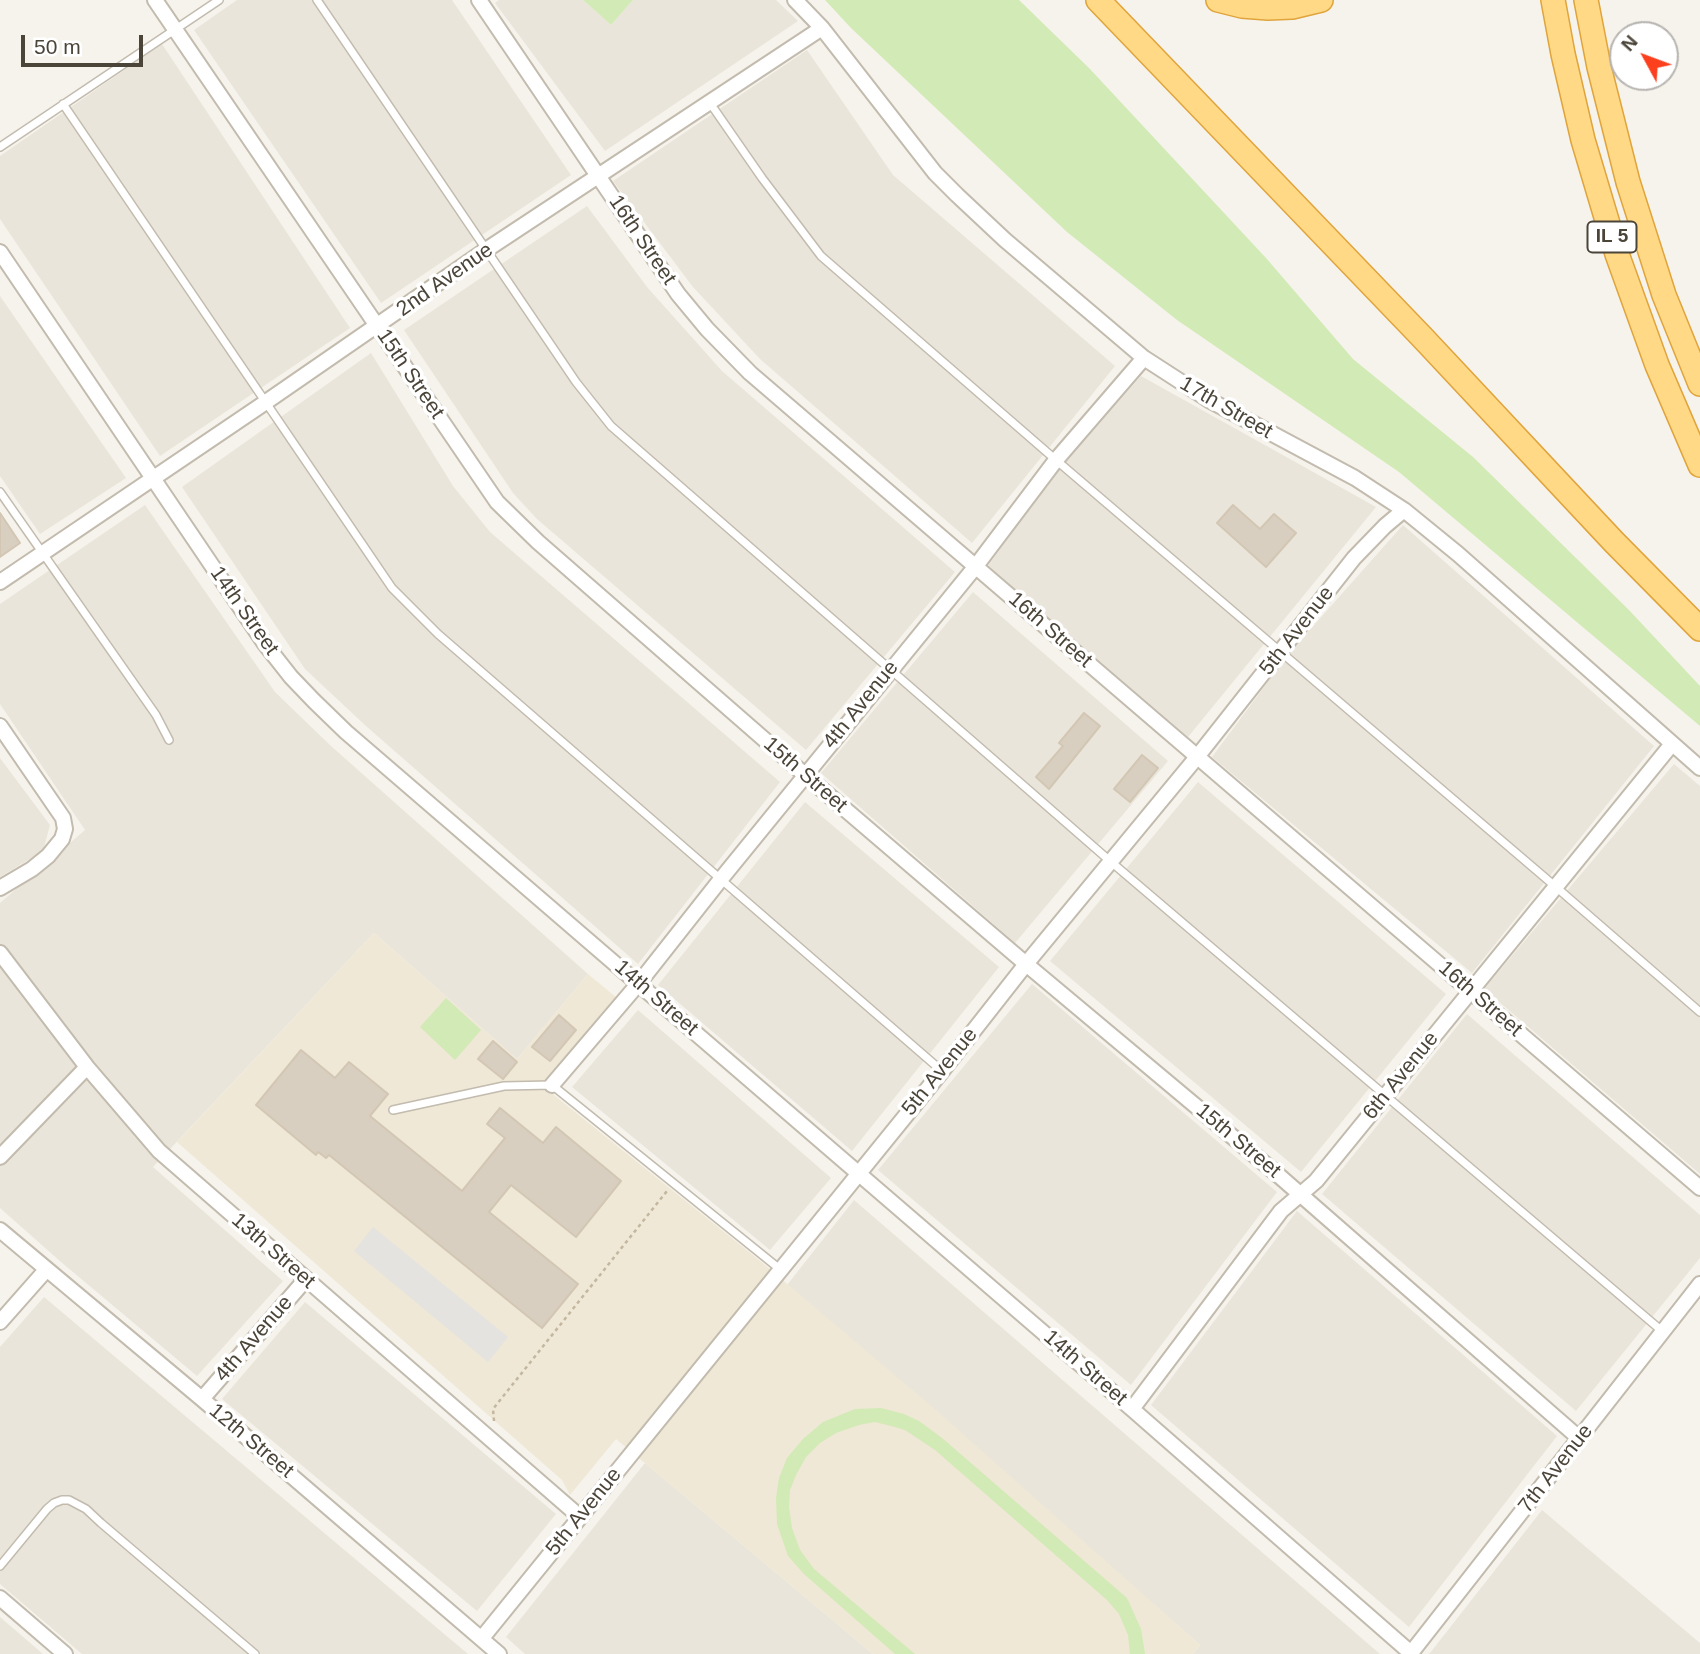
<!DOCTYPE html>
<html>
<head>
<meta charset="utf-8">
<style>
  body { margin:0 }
  #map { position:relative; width:1700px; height:1654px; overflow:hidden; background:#f6f3ec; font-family:Helvetica,sans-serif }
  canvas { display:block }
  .north { position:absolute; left:1609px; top:21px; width:70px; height:70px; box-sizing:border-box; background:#fff; border:2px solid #b7b4b0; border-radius:50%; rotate:311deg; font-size:19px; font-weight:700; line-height:28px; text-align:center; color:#4b4439 }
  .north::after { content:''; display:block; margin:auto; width:24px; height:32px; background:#fc3f1d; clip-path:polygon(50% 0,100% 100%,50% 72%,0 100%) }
  .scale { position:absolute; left:21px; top:35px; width:122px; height:32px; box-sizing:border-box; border:4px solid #4b4439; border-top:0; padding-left:9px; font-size:21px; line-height:24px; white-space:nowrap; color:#4b4439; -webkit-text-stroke:5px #fff; paint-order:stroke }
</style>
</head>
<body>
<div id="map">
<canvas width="1700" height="1654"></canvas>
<div class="north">N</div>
<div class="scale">50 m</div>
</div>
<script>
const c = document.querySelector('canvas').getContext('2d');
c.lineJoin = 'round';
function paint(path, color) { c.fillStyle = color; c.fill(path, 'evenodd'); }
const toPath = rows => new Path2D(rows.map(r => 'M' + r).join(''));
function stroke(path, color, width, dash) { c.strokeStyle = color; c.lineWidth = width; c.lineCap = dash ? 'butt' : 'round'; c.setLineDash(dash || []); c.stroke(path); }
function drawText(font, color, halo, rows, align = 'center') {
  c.font = font + ' Helvetica,sans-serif'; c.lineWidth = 7; c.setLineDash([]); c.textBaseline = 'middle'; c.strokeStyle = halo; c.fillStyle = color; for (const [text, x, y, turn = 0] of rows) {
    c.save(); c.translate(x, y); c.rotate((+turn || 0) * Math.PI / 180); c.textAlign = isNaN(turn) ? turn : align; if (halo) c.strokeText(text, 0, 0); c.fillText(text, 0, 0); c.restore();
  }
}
paint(toPath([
  [237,0,452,0,571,175,381,303,194,30],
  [499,0,583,0,611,25,633,0,776,0,798,21,605,151,495,3],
  [162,44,350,328,160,456,0,219,0,156],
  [807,50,893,175,1115,366,972,543,760,359,693,287,613,181],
  [587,206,647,287,722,371,955,572,806,750,537,519,513,493,404,330],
  [0,296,126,478,40,534,0,476],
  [371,353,453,486,490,532,780,782,638,964,366,726,305,669,182,487],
  [1141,376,1376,507,1188,737,988,566,1051,479],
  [145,505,275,692,331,746,588,974,517,1059,374,933,153,1167,283,1281,197,1376,61,1262,0,1208,0,903,85,830,0,704,0,604],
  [1403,525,1654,746,1472,973,1212,757,1290,652],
  [973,592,1168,761,1015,943,821,773],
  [0,758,50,825,43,851,0,877],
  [1674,764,1700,786,1700,1174,1484,989],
  [1198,782,1446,994,1301,1172,1050,961],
  [805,802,999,967,852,1151,658,985],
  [1032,984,1277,1192,1131,1385,878,1170],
  [638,1010,831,1178,770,1250,572,1087],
  [1467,1014,1700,1215,1700,1258,1576,1411,1322,1194],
  [854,1200,1380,1654,1193,1654,1200,1645,787,1285],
  [1297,1211,1557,1436,1409,1627,1151,1405],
  [44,1297,468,1654,82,1654,0,1584,0,1347],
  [305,1302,556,1514,477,1611,222,1399],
  [645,1463,873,1654,525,1654,506,1637],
  [1542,1510,1700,1643,1700,1654,1428,1654,1430,1653],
  [0,1617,43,1654,0,1654]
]), '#eae5da');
paint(toPath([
  [374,933,517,1059,588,974,617,998,544,1087,759,1260,936,1410,1200,1645,1193,1654,873,1654,616,1439,570,1495,562,1480,177,1142]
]), '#efe8d6');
paint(toPath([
  [583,0,633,0,611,25],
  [825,0,1019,0,1089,68,1266,258,1353,359,1473,457,1629,610,1700,686,1700,726,1399,472,1177,320,1067,232,851,28],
  [446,998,481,1030,455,1060,420,1027],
  [881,1408,904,1414,919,1421,942,1438,1127,1598,1141,1629,1145,1654,1130,1654,1128,1635,1119,1614,1107,1600,935,1450,905,1430,891,1426,875,1422,859,1425,836,1433,820,1443,806,1457,796,1475,790,1490,789,1507,792,1528,800,1550,814,1569,915,1654,895,1654,804,1574,788,1556,777,1524,776,1498,779,1478,787,1458,803,1439,823,1422,855,1409]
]), '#d2eab5');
paint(toPath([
  [373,1227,508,1337,488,1362,354,1251]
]), '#e5e3e0');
const building = toPath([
  [1233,505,1260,529,1274,514,1296,533,1266,567,1217,523,1233,505],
  [0,513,20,543,0,557,0,513],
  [1084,713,1100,726,1049,789,1036,777,1063,746,1059,743,1084,713],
  [1142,755,1158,768,1130,802,1114,789,1142,755],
  [559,1015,576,1030,550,1061,532,1047,559,1015],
  [493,1041,517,1062,503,1079,478,1059,493,1041],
  [301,1050,335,1078,349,1062,388,1094,370,1116,462,1191,505,1138,487,1124,500,1108,543,1143,556,1127,621,1181,576,1237,511,1185,489,1212,578,1284,542,1328,329,1155,326,1158,318,1152,316,1155,256,1105,301,1050]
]);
paint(building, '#d8cfc1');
stroke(building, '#d3c7b4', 2);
const service = toPath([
  [317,0,576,382,611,426,1110,861,1662,1331],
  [710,103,762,178,821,256,1056,460,1556,887,1700,1012],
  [63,104,392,588,438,634,942,1071],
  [0,147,219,0],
  [0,492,156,715,169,740],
  [393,1110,504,1086,552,1085,781,1270],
  [0,1566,47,1509,54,1503,62,1500,69,1500,86,1509,101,1523,255,1654]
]);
const minor = toPath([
  [155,0,497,502,538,542,805,775,1026,964,1277,1174,1579,1438],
  [479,0,678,294,707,329,750,373,1700,1188],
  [795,0,822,28,935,173,957,195,1005,240,1144,358,1209,400,1355,478,1404,510,1458,554,1700,768],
  [0,252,265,644,291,677,314,701,346,732,1132,1409,1412,1654],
  [0,582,266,402,486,250,822,28],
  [0,726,63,818,65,829,62,839,48,856,32,869,0,888],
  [0,953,87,1067,159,1151,580,1517],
  [552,1085,639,983,721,879,976,566,1056,460,1144,358],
  [0,1157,87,1067],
  [0,1230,202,1399,499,1654],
  [0,1322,46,1270],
  [202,1399,306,1279],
  [1132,1409,1281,1211,1316,1181,1672,744],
  [0,1598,65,1654],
  [482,1638,942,1071,1026,964,1197,757,1354,558,1385,526,1404,510],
  [1411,1653,1700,1284]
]);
const trunk = toPath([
  [1098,0,1422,337,1614,542,1700,629],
  [1218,0,1242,6,1268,8,1292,7,1321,0],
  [1553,0,1563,54,1583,140,1617,254,1657,365,1700,465],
  [1586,0,1599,67,1628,182,1664,295,1700,384]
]);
stroke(service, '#c2bbae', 10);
stroke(minor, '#c2bbae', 18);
stroke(trunk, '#e0a43c', 26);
stroke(toPath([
  [494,1421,493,1409,667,1191]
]), '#c4b79f', 2.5, [3.5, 3.5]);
stroke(service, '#fff', 7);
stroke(minor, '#fff', 14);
stroke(trunk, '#ffd985', 23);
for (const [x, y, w] of [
  [1612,237,49]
]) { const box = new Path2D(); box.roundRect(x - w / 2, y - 15.5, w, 31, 5); c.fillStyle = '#fff'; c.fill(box); stroke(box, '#4b4439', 2); }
drawText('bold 19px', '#4b4439', null, [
  ["IL 5",1612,237]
]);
drawText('21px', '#4b4439', '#fff', [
  ["16th Street",642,240,56],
  ["2nd Avenue",445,280,-35],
  ["15th Street",410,374,56],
  ["17th Street",1226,408,30],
  ["14th Street",244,611,55],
  ["16th Street",1050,630,41],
  ["5th Avenue",1297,631,-52],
  ["4th Avenue",861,705,-51],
  ["15th Street",805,775,41],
  ["14th Street",656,998,41],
  ["16th Street",1480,999,41],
  ["5th Avenue",940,1072,-51],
  ["6th Avenue",1401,1076,-51],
  ["15th Street",1238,1141,40],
  ["13th Street",273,1251,41],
  ["4th Avenue",254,1339,-49],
  ["14th Street",1085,1368,41],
  ["12th Street",251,1441,40],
  ["7th Avenue",1556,1469,-52],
  ["5th Avenue",584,1512,-51]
]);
</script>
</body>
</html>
